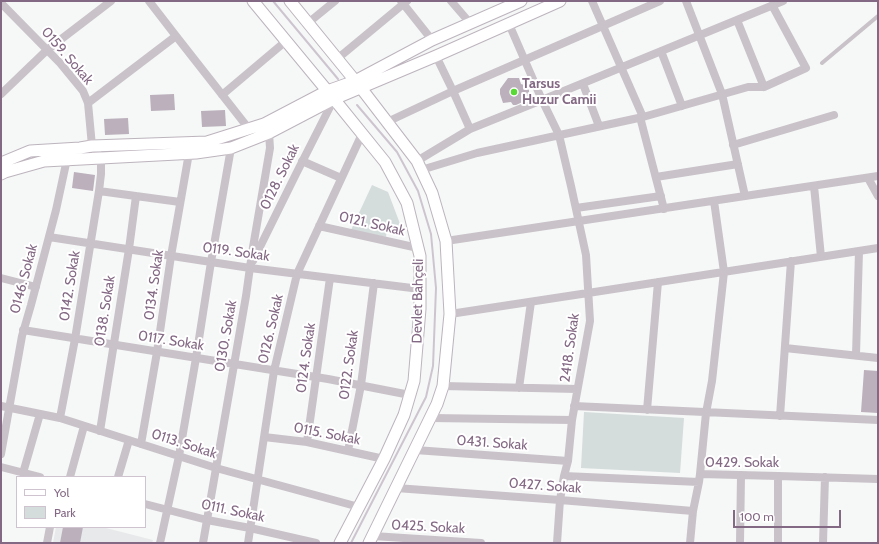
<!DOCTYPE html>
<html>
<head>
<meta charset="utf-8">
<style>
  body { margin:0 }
  #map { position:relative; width:879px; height:544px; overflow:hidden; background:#f5f8f7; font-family:Cabin,sans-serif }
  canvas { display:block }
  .frame { position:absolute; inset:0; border:2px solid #846984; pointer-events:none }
  .legend { position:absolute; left:16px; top:476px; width:130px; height:52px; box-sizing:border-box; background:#fff; border:1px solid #cec3ce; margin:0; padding:5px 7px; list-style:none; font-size:12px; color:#846984 }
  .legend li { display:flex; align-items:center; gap:8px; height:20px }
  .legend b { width:20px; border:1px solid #cec3ce }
  .scale { position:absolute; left:733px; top:510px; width:108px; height:18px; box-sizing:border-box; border:2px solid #846984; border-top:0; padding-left:5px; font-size:12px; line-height:14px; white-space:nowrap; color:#846984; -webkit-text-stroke:3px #fff; paint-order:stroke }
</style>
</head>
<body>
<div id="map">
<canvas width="879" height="544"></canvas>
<div class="frame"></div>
<ul class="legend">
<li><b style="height:5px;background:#fff"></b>Yol</li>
<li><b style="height:11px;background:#d5dcdc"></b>Park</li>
</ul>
<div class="scale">100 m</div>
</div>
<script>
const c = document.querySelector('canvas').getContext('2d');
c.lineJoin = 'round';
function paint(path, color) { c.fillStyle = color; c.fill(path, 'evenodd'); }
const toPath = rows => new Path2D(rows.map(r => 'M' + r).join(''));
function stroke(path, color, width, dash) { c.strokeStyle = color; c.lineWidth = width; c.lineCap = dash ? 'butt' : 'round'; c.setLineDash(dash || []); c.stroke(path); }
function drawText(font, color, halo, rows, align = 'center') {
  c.font = font + ' Cabin,sans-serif'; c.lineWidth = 4; c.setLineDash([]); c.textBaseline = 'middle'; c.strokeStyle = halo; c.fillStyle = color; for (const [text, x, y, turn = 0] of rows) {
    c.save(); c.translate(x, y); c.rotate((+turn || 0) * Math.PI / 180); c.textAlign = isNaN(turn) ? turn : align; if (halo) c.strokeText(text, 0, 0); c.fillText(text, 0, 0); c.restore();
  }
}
paint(toPath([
  [56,527,102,527,153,540,152,543,53,543]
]), '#e8e9ea');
paint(toPath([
  [372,185,388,192,402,229,387,227,386,237,351,230],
  [584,412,684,418,680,473,581,468]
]), '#d5dcdc');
stroke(toPath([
  [273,1,338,79],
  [351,543,426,397,433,366,436,288,431,234,418,191,397,152,357,105]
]), '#cec4d0', 2);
paint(toPath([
  [508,78,519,78,521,84,524,85,529,90,529,98,527,100,516,105,513,105,511,102,503,103,500,94,500,89],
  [174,94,175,110,151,111,150,95],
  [225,110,226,126,202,127,201,111],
  [128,118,129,134,105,135,104,119],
  [74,172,95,175,93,191,72,188],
  [864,370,878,371,878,413,861,412],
  [63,527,83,527,80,543,60,543]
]), '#bbb0bc');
const secondary = toPath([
  [253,1,334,99,385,162,407,203,420,256,420,309,414,381,404,415,384,459,340,543],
  [290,1,361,88,417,161,432,193,446,241,450,314,443,386,437,404,369,543],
  [1,163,30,151,80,148,92,146,207,142,264,124,327,91,355,81,432,40,521,1],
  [1,174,5,172,44,161,196,153,231,148,269,133,334,99,436,56,560,1]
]);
stroke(secondary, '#bdb4bd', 13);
stroke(toPath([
  [822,63,878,16]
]), '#c9c2c9', 4);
stroke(toPath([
  [149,1,176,36,249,129],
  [401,1,432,40],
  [451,1,470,23],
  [592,1,643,117],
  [1,3,60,63,83,91,88,103,92,146,101,158,101,174,99,191,75,339,60,418],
  [737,20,764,87],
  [308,23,335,1],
  [509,24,542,100,559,135,571,186,586,255,590,321,572,420,568,461,564,476,560,500,557,543],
  [661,51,682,106],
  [436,56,453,91,470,129],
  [337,59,407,1],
  [583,84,599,126],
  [1,94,47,50,111,1],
  [222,95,286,41],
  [88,103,176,36],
  [640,117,664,209],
  [387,122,453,91,660,1],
  [733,145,834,115],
  [302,161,341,178],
  [417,161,470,129,542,100,783,1],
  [421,170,477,153,643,117,748,87,764,87,806,68,772,5],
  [656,177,738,164],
  [868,178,878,196],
  [814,186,821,257],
  [99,191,180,202],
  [745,196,878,176],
  [576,208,661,196],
  [319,226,418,248],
  [49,237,250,268,420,289],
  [446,241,745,196,722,94,686,1],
  [253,261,296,174,334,99],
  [1,278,36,287],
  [450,314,588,293,878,248],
  [23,330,328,379,410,395],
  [785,348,878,358],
  [856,355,859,251],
  [443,386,577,389],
  [519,388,531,302],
  [1,406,60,418,216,468,359,507],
  [574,406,878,420],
  [647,410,658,282],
  [780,416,791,261],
  [431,418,572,420],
  [100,431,129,249,136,196],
  [264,437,307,442,384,459],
  [307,442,330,278],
  [141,444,157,352,171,256,189,153],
  [415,450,568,461],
  [348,451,361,385,374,283],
  [1,454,22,336,31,305,56,210,67,159],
  [1,467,40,477],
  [23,473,40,414],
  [700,474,706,413,712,381,724,272,714,201],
  [564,476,699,482,700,474,778,476,878,479],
  [70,477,84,426],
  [118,477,129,440],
  [396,488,560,500,693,511],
  [145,504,207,520,250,528,316,543],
  [373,536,481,543],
  [47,543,50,527],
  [160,543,179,456,196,358,211,262,231,148],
  [203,543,246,296,252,253,270,148,269,133],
  [248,543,274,371,297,274,362,134],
  [690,543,693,511,699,482],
  [740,543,741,475],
  [778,543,778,476],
  [823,543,825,477]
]), '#c9c2c9', 8);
stroke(secondary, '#fff', 11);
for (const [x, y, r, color] of [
  [514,92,4,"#59d934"]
]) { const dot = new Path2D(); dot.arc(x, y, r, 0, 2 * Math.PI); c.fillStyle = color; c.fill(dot); stroke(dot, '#fff', 1.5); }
drawText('14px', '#846984', '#fff', [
  ["0159. Sokak",67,56,49],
  ["0128. Sokak",280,177,-64],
  ["0121. Sokak",372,224,13],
  ["0119. Sokak",236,252,8],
  ["0146. Sokak",24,279,-75],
  ["0134. Sokak",154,285,-82],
  ["0142. Sokak",70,286,-81],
  ["Devlet Bahçeli",418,301,-89],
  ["0138. Sokak",105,311,-81],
  ["0126. Sokak",271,329,-77],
  ["0130. Sokak",226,336,-80],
  ["0117. Sokak",171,341,9],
  ["2418. Sokak",570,348,-82],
  ["0124. Sokak",306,358,-82],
  ["0122. Sokak",349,365,-82],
  ["0115. Sokak",327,434,11],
  ["0431. Sokak",492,443,4],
  ["0113. Sokak",184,444,18],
  ["0429. Sokak",742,463],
  ["0427. Sokak",545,486,4],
  ["0111. Sokak",233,511,12],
  ["0425. Sokak",428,527,3]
]);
drawText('bold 14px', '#846984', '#fff', [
  ["Tarsus",522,84],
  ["Huzur Camii",522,100]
], 'left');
</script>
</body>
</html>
